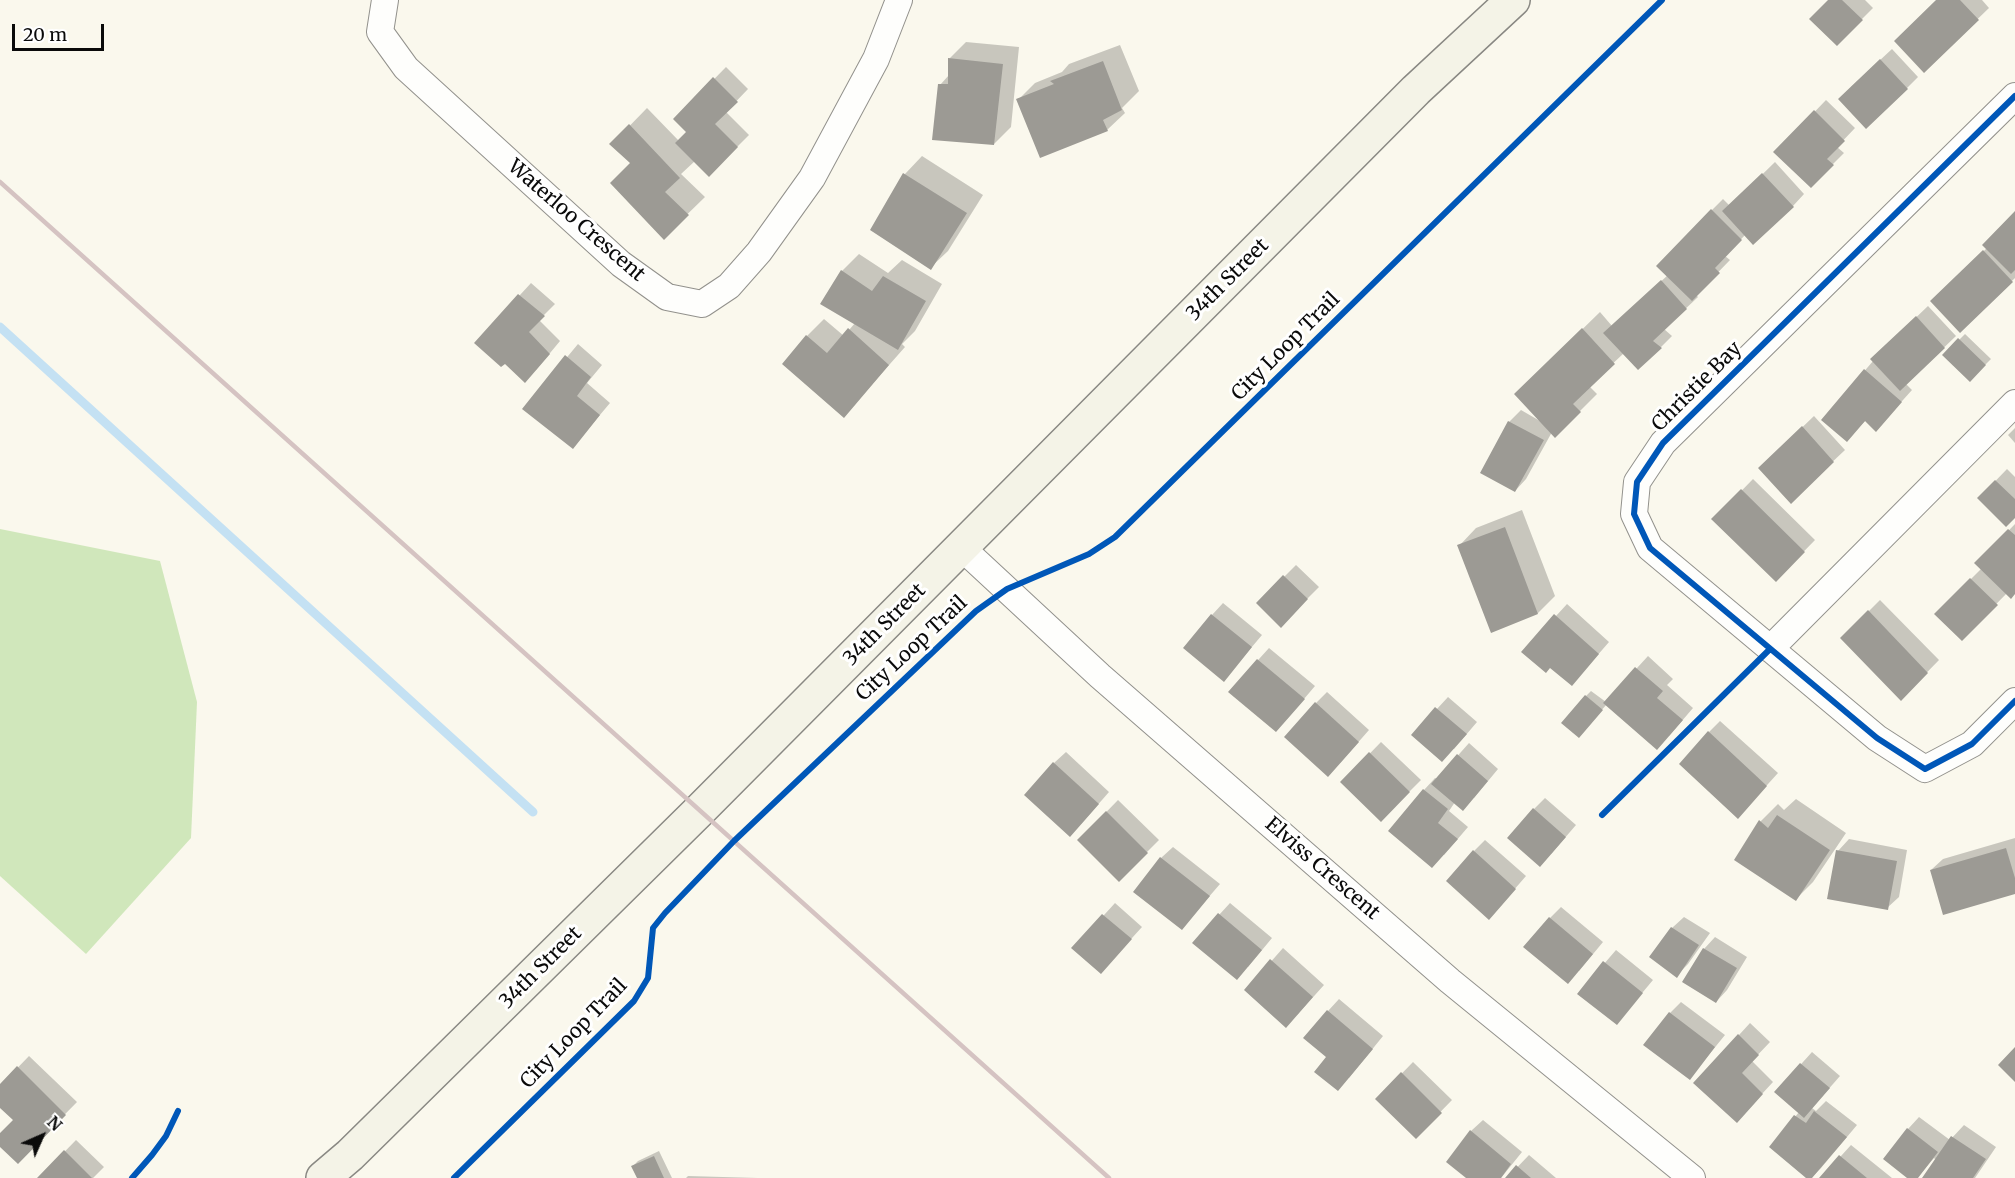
<!DOCTYPE html>
<html>
<head>
<meta charset="utf-8">
<style>
  body { margin:0 }
  #map { position:relative; width:2015px; height:1178px; overflow:hidden; background:#faf8ed; font-family:Merriweather,serif }
  canvas { display:block }
  .north { position:absolute; left:12px; top:1106px; width:60px; height:60px; -webkit-text-stroke:4px #fff; paint-order:stroke; rotate:45deg; font-size:16px; font-weight:700; line-height:24px; text-align:center; color:#0a0a0a }
  .north::after { content:''; display:block; margin:auto; width:21px; height:27px; background:#0a0a0a; clip-path:polygon(50% 0,100% 100%,50% 72%,0 100%) }
  .scale { position:absolute; left:12px; top:24px; width:92px; height:27px; box-sizing:border-box; border:3px solid #0a0a0a; border-top:0; padding-left:8px; font-size:18px; line-height:21px; white-space:nowrap; color:#0a0a0a; -webkit-text-stroke:4px #fff; paint-order:stroke }
</style>
</head>
<body>
<div id="map">
<canvas width="2015" height="1178"></canvas>
<div class="north">N</div>
<div class="scale">20 m</div>
</div>
<script>
const c = document.querySelector('canvas').getContext('2d');
c.lineJoin = 'round';
function paint(path, color) { c.fillStyle = color; c.fill(path, 'evenodd'); }
const toPath = rows => new Path2D(rows.map(r => 'M' + r).join(''));
function stroke(path, color, width, dash) { c.strokeStyle = color; c.lineWidth = width; c.lineCap = dash ? 'butt' : 'round'; c.setLineDash(dash || []); c.stroke(path); }
function drawText(font, color, halo, rows, align = 'center') {
  c.font = font + ' Merriweather,serif'; c.lineWidth = 6; c.setLineDash([]); c.textBaseline = 'middle'; c.strokeStyle = halo; c.fillStyle = color; for (const [text, x, y, turn = 0] of rows) {
    c.save(); c.translate(x, y); c.rotate((+turn || 0) * Math.PI / 180); c.textAlign = isNaN(turn) ? turn : align; if (halo) c.strokeText(text, 0, 0); c.fillText(text, 0, 0); c.restore();
  }
}
paint(toPath([
  [0,529,160,561,197,702,191,838,86,954,0,876]
]), '#d0e7bb');
paint(toPath([
  [1830,0,1865,0,1873,8,1837,44],
  [1938,0,1982,0,1989,8,1924,71],
  [966,42,1019,47,1011,127,994,144,940,85,949,75,949,59],
  [1120,45,1139,91,1122,108,1125,113,1107,130,1018,100,1035,83,1062,72,1069,64],
  [1892,49,1918,77,1907,88,1851,87],
  [726,67,748,89,726,112,749,135,709,175,695,161,681,174,705,197,664,237,632,163,612,144,647,108,679,141,688,132,675,119],
  [1826,100,1855,128,1837,147,1844,153,1811,186,1776,152],
  [922,156,983,195,948,251,930,268,872,230,905,174],
  [1775,162,1804,194,1793,206,1746,234,1725,256,1730,260,1696,295,1698,297,1664,329,1672,336,1661,347,1624,353,1589,386,1597,394,1555,436,1552,432,1526,479,1515,491,1482,473,1509,422,1521,410,1540,421,1516,394,1600,312,1612,326,1668,275,1712,210,1723,199,1730,206],
  [2015,213,2015,278,1960,331,1932,301,1987,248],
  [859,254,888,273,902,260,942,284,915,331,902,344,905,347,844,416,807,336,824,319,844,336,855,323,822,304,842,271],
  [531,283,555,304,539,320,560,341,536,370,505,362,476,343],
  [1928,306,1956,336,1906,384,1912,390,1876,430,1866,420,1847,440,1823,420,1884,348],
  [1965,334,1991,359,1970,380,1944,355],
  [578,344,602,365,587,383,610,403,573,447,524,409],
  [1814,416,1845,450,1791,501,1760,468],
  [2015,428,2015,443,2008,435],
  [2007,469,2015,477,2015,516,1979,498],
  [1753,479,1815,540,1776,580,1714,519],
  [1522,510,1555,596,1538,613,1492,631,1459,546,1476,528],
  [2015,524,2015,592,2007,593,1962,639,1936,614,1982,568,1977,563],
  [1296,565,1319,587,1281,625,1258,603],
  [1880,600,1939,660,1901,699,1842,638],
  [1223,603,1262,635,1224,680,1212,615],
  [1567,604,1609,642,1583,672,1550,666,1523,652],
  [1269,648,1315,686,1287,719,1230,691],
  [1648,656,1673,679,1667,685,1693,708,1669,736,1607,704,1584,730,1586,696,1591,691,1606,702],
  [1327,692,1369,730,1340,763,1316,703],
  [1448,697,1477,722,1454,749,1413,735],
  [1720,721,1778,773,1749,805,1709,732],
  [1381,742,1421,780,1381,820,1342,782],
  [1469,743,1498,769,1474,798,1455,802,1449,811,1468,827,1444,855,1390,831,1424,790,1435,778,1437,779],
  [1066,752,1109,792,1081,824,1054,763],
  [1545,798,1576,825,1551,854,1534,809],
  [1796,799,1846,833,1813,882,1796,899,1736,859,1761,821,1778,804,1784,810],
  [1118,800,1159,840,1119,880,1079,840],
  [2015,838,2015,893,1931,870,1943,859],
  [1849,839,1907,850,1899,897,1887,908,1838,851],
  [1485,840,1526,876,1500,906,1474,851],
  [1173,847,1220,884,1182,928,1161,858],
  [1115,903,1142,927,1112,960,1074,948],
  [1230,903,1272,938,1248,967,1219,915],
  [1561,907,1603,942,1579,971,1550,918],
  [1684,917,1710,933,1688,964,1676,976,1672,928],
  [1715,937,1747,957,1727,990,1716,1002,1704,949],
  [1283,948,1324,985,1297,1015,1246,990],
  [1616,950,1653,980,1617,1023,1579,993],
  [1339,999,1383,1036,1349,1078,1328,1057,1328,1011],
  [1681,1002,1725,1035,1690,1078,1670,1013],
  [1750,1023,1770,1042,1752,1061,1773,1082,1737,1121,1739,1035],
  [1812,1052,1840,1076,1812,1108,1816,1111,1826,1101,1857,1125,1821,1168,1811,1178,1808,1178,1771,1147,1799,1112,1776,1092],
  [29,1056,77,1102,18,1162,0,1144,0,1135,15,1120,0,1106,0,1086],
  [1413,1062,1452,1100,1416,1137,1377,1099],
  [1919,1117,1950,1140,1964,1125,1996,1147,1975,1178,1924,1178,1936,1160,1934,1158,1917,1178,1910,1178,1885,1159,1908,1129],
  [1483,1120,1522,1152,1501,1178,1469,1178,1471,1131],
  [76,1140,104,1167,93,1178,39,1178],
  [1851,1145,1892,1178,1821,1178],
  [659,1151,672,1178,638,1178,633,1166,638,1161],
  [1529,1155,1556,1178,1507,1178],
  [688,1176,758,1178,686,1178]
]), '#0003');
stroke(toPath([
  [0,327,533,812]
]), '#c4e1f3', 9);
paint(toPath([
  [1828,0,1842,0,1863,20,1837,46,1809,19],
  [1936,0,1960,0,1979,20,1924,73,1894,41],
  [948,58,1003,64,994,145,932,140,938,84,948,84],
  [1880,59,1908,89,1866,129,1838,99],
  [1103,61,1122,110,1103,120,1108,131,1040,158,1016,99,1054,84,1050,81],
  [713,77,738,102,715,124,738,147,709,177,675,143,686,132,673,119],
  [1814,110,1845,141,1827,159,1834,165,1811,188,1773,152],
  [629,124,680,178,665,192,689,215,664,240,610,183,630,163,609,144],
  [903,173,967,213,931,270,870,230],
  [1762,173,1794,207,1753,245,1722,211],
  [1711,209,1742,240,1715,268,1720,273,1692,301,1656,266],
  [2015,211,2015,270,2011,274,1982,245],
  [1983,250,2013,282,1960,333,1930,301],
  [841,270,872,291,883,276,926,301,898,350,820,304],
  [1661,280,1687,309,1653,341,1662,348,1638,370,1603,333],
  [518,294,545,316,529,332,550,354,525,383,505,364,501,367,474,343],
  [1916,316,1945,348,1900,391,1870,359],
  [848,328,889,365,844,418,782,364,806,335,827,353],
  [1582,328,1615,364,1573,404,1581,412,1555,438,1514,394],
  [1958,338,1986,365,1970,382,1942,355],
  [565,355,591,377,577,396,600,415,573,449,522,409],
  [1864,369,1902,402,1876,432,1865,421,1847,442,1821,420],
  [1508,421,1544,440,1515,492,1480,473],
  [1802,426,1834,462,1791,504,1758,468],
  [1995,480,2015,499,2015,518,2006,527,1977,498],
  [1741,489,1805,552,1776,582,1711,519],
  [1505,527,1538,614,1491,633,1457,545],
  [2008,529,2015,535,2015,594,2011,599,1974,563],
  [1283,575,1308,599,1281,628,1256,603],
  [1970,578,1998,605,1962,641,1934,614],
  [1868,610,1928,673,1901,701,1840,638],
  [1211,614,1252,647,1224,682,1183,648],
  [1554,614,1599,654,1572,686,1550,668,1546,673,1521,652],
  [1257,659,1305,699,1276,732,1228,692],
  [1635,667,1663,691,1657,698,1683,720,1657,750,1603,703],
  [1585,695,1603,710,1579,738,1561,723],
  [1315,702,1359,742,1328,777,1284,737],
  [1435,707,1467,734,1442,762,1411,735],
  [1708,731,1767,786,1738,819,1679,764],
  [1369,752,1410,792,1381,822,1340,782],
  [1457,754,1488,781,1463,811,1431,784],
  [1053,762,1099,804,1070,837,1024,795],
  [1423,789,1448,809,1438,823,1458,839,1432,868,1388,831],
  [1533,808,1566,837,1540,867,1507,838],
  [1106,811,1148,853,1119,882,1077,840],
  [1777,815,1830,850,1796,901,1734,860,1759,820,1768,828],
  [2006,848,2015,878,2015,894,1943,915,1930,870],
  [1473,850,1516,889,1489,920,1446,881],
  [1836,850,1897,861,1888,910,1827,899],
  [1160,857,1210,896,1182,930,1133,892],
  [1218,913,1262,950,1237,980,1192,943],
  [1102,914,1132,939,1101,974,1071,948],
  [1549,917,1593,954,1568,984,1523,947],
  [1671,927,1699,945,1677,978,1649,957],
  [1703,948,1737,968,1716,1003,1682,982],
  [1270,959,1313,997,1286,1028,1244,990],
  [1603,961,1643,993,1617,1025,1577,994],
  [1327,1010,1373,1049,1338,1091,1314,1072,1326,1057,1303,1038],
  [1669,1012,1715,1047,1690,1080,1643,1045],
  [1738,1034,1759,1055,1742,1073,1763,1094,1737,1123,1693,1083],
  [2015,1047,2015,1082,1998,1065],
  [1800,1063,1830,1088,1804,1118,1774,1092],
  [17,1066,66,1115,18,1164,0,1147,0,1133,13,1120,0,1108,0,1084],
  [1401,1072,1442,1113,1416,1139,1375,1099],
  [1814,1111,1847,1137,1812,1178,1806,1178,1769,1147,1794,1115,1806,1123],
  [1907,1128,1938,1152,1918,1178,1907,1178,1883,1159],
  [1470,1130,1511,1164,1501,1178,1466,1178,1446,1162],
  [1951,1136,1986,1159,1973,1178,1922,1178],
  [64,1150,92,1178,37,1178],
  [1839,1155,1867,1178,1819,1178],
  [654,1156,664,1178,637,1178,631,1166],
  [1516,1165,1531,1178,1505,1178]
]), '#9c9a94');
const street = toPath([
  [385,0,380,32,406,68,621,264,667,297,702,304,729,286,759,252,812,178,876,59,899,0],
  [2015,96,1663,443,1637,482,1634,514,1650,548,1877,738,1925,769,1972,744,2015,701],
  [962,548,1100,676,1450,981,1692,1178],
  [1770,649,2015,403]
]);
const secondary = toPath([
  [323,1178,350,1155,700,810,1416,90,1513,0]
]);
stroke(street, '#92918c', 28);
stroke(secondary, '#898883', 36);
stroke(street, '#fefefc', 26);
stroke(secondary, '#f4f3e7', 33);
stroke(toPath([
  [0,182,1109,1178]
]), '#d5c3c2', 4.5);
stroke(toPath([
  [2015,96,1663,443,1637,482,1634,514,1650,548,1877,738,1925,769,1972,744,2015,701],
  [1602,815,1770,649],
  [132,1178,152,1155,166,1136,178,1111],
  [454,1178,634,1001,648,978,653,928,665,913,734,841,976,611,1007,589,1089,554,1115,537,1662,0]
]), '#0057b8', 6);
drawText('20px', '#0a0a0a', '#fff', [
  ["Waterloo Crescent",576,221,41],
  ["34th Street",1228,280,-45],
  ["City Loop Trail",1286,347,-45],
  ["Christie Bay",1697,387,-45],
  ["34th Street",885,625,-45],
  ["City Loop Trail",912,649,-43],
  ["Elviss Crescent",1322,869,41],
  ["34th Street",541,968,-45],
  ["City Loop Trail",574,1034,-46]
]);
</script>
</body>
</html>
